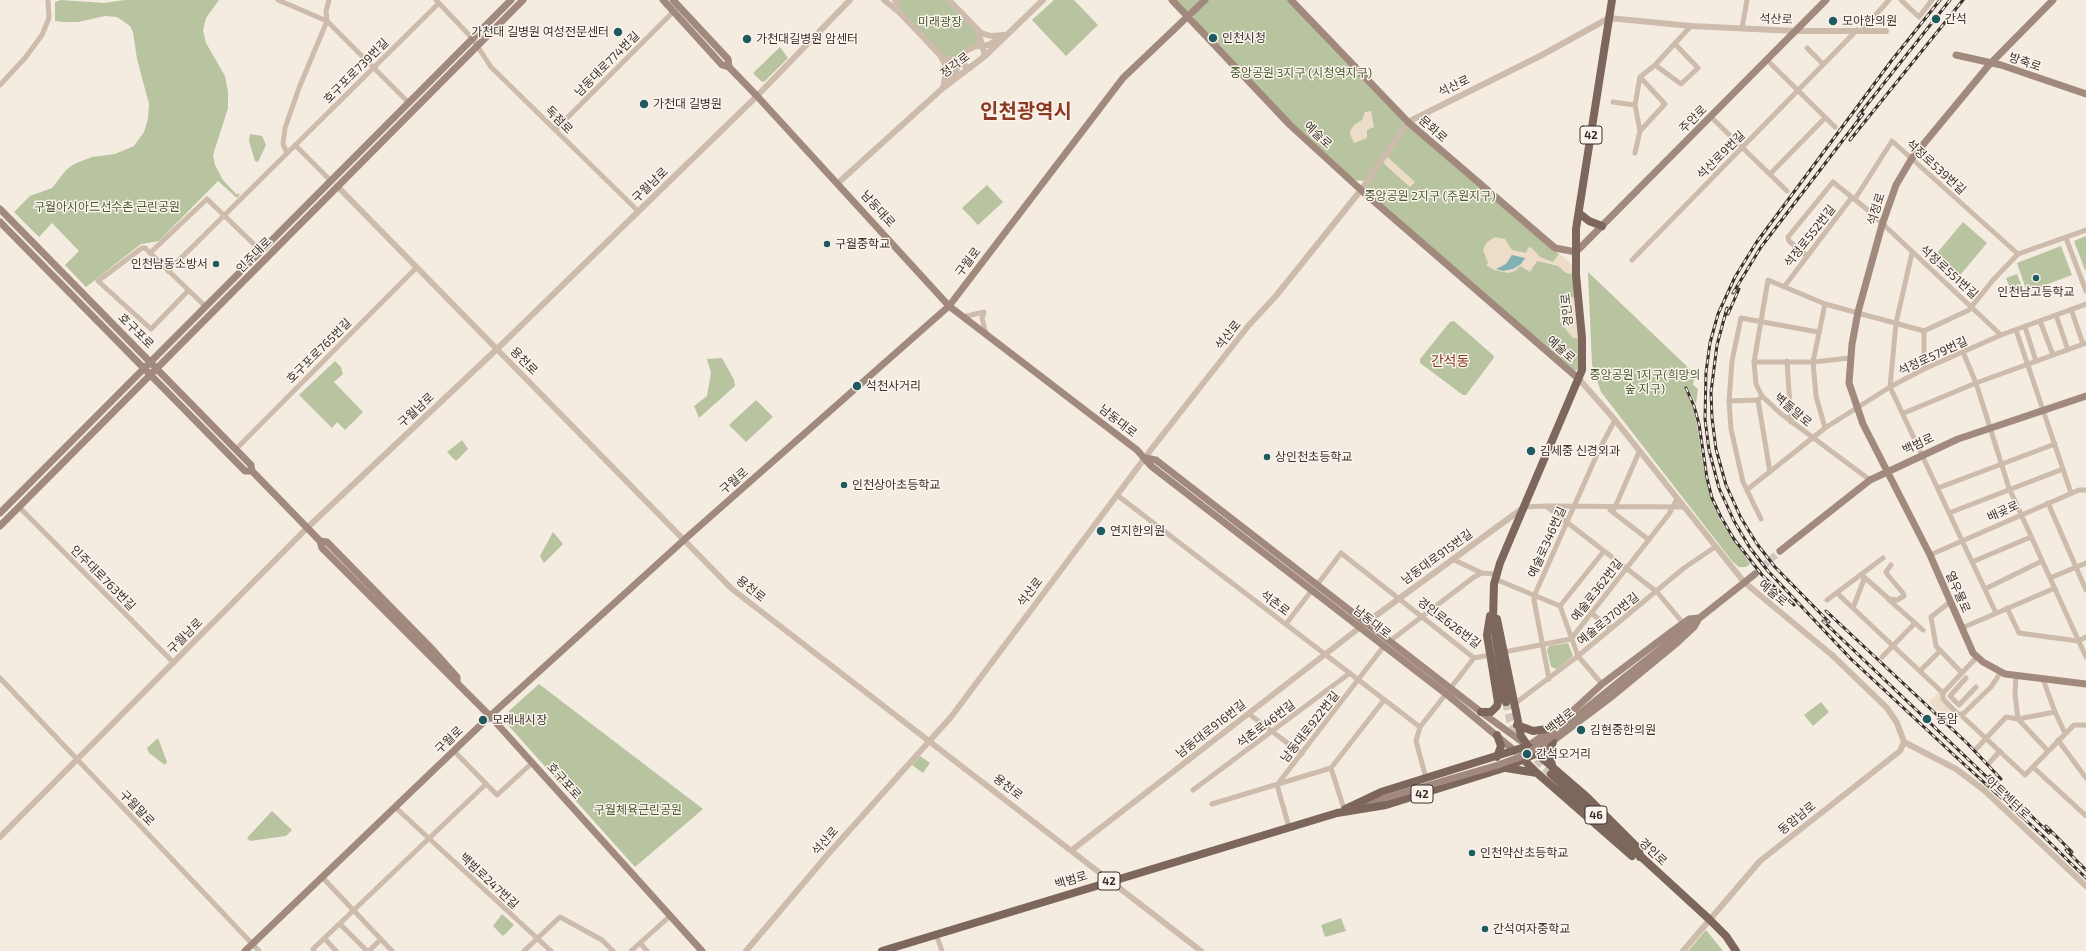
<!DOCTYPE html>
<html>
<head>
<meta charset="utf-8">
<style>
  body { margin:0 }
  canvas { display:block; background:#f4ebe1 }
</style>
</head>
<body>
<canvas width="2086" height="951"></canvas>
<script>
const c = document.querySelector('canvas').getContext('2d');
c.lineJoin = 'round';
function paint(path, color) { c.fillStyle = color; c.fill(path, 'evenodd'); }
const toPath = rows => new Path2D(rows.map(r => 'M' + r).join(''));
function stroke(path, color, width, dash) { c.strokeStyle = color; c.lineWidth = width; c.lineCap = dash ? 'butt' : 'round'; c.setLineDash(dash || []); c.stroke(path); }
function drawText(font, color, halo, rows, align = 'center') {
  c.font = font + ' "Exo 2","Noto Sans KR",sans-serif'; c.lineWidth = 3; c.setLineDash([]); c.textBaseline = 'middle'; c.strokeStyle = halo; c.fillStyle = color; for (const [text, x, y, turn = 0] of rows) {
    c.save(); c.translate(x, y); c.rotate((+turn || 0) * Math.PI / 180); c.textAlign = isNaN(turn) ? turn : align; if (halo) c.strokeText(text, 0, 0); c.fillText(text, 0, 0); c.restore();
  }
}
paint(toPath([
  [61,0,104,3,125,0,219,0,206,18,203,30,206,43,225,76,228,92,228,108,213,155,215,165,223,180,236,194,240,194,237,198,218,181,159,241,141,244,86,287,65,265,79,251,52,223,39,237,14,212,30,196,52,188,66,170,74,164,92,157,115,154,134,146,144,132,148,119,149,104,137,59,133,32,130,26,117,17,105,16,78,22,63,22,55,21,55,2],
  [898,0,949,0,977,29,983,46,967,50,959,65,940,55,900,13],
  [1054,0,1074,0,1098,25,1066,56,1032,20],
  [1172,0,1291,0,1401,114,1404,128,1412,125,1576,269,1579,369,1573,371,1366,194,1367,181,1350,180,1290,125,1193,23,1194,11,1187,17],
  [780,47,788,58,765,81,762,82,753,73],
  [250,134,262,136,266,145,258,162,255,161,249,141],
  [987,185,1003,202,978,225,962,208],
  [1963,222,1987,243,1956,280,1932,259],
  [2086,236,2086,269,2085,270,2074,241],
  [2061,246,2072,275,2027,292,2017,263],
  [1588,272,1695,374,1693,385,1698,389,1696,404,1687,387,1685,389,1693,408,1697,425,1703,465,1711,498,1720,520,1750,564,1746,567,1739,567,1732,561,1601,392,1592,365],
  [2017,274,2024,291,2013,295,2006,278],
  [1454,321,1494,356,1493,359,1466,395,1463,395,1420,363,1420,359,1450,322],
  [722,358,734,380,735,386,699,418,694,406,707,396,711,373,707,359],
  [335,361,341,367,343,374,334,382,363,412,345,430,337,422,332,428,299,395],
  [756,400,773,417,746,442,729,425],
  [462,440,468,449,456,461,447,452],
  [553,532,563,544,544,563,540,556],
  [1568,643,1573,656,1557,669,1551,667,1547,650,1549,646],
  [539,684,703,809,635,867,507,724,509,711],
  [1821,702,1829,712,1813,726,1804,715],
  [158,738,167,762,165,765,149,753,147,748],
  [920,756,930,763,923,773,912,765],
  [272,811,292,830,286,836,250,841,247,838],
  [502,914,514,925,503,936,493,926],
  [1341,918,1346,931,1325,937,1321,925],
  [1706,930,1723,951,1688,951]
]), '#b8c4a0');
paint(toPath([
  [1371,111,1374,127,1367,130,1367,138,1354,143,1350,134,1350,131,1354,125,1362,120,1365,112],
  [1385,155,1415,182,1410,187,1381,161],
  [1495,237,1505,239,1512,250,1526,253,1528,248,1531,247,1540,257,1553,262,1559,254,1576,269,1576,275,1566,273,1558,266,1537,261,1530,272,1520,266,1515,271,1508,273,1494,270,1486,265,1488,263,1483,250,1487,242],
  [1570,297,1578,298,1582,338,1573,338,1560,322,1560,309],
  [1939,692,1957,716,1952,725,1929,702]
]), '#ecdcc8');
paint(toPath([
  [1512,255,1525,258,1521,264,1513,269,1503,271,1496,269,1506,264]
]), '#7fb0b2');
stroke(toPath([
  [1755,574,1780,551]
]), '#cfc6bd', 7, [7, 3.5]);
stroke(toPath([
  [1506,702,1510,720,1520,741],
  [1528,751,1551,774]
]), '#cfc6bd', 8, [8, 4]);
stroke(toPath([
  [278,0,327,21,409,103],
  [436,0,472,38,491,67,638,211],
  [1901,0,1919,17,1932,0],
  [1742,28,1747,0],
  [1861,31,1889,0],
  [1807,48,1823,64],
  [1767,60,1835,127],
  [1655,65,1681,84,1698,68,1675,44],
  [1640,77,1655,65,1691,26],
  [0,85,25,58,42,35,49,18,48,0],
  [1613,102,1635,105,1640,131,1635,153],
  [1635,105,1640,77,1665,104,1640,131],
  [1711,117,1787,191],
  [555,130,673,12],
  [295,145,331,181],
  [287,153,283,144,285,128,299,88,327,21,326,11,329,0],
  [1770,174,1825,118],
  [1855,199,1892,141,2018,254],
  [2066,238,2086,291],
  [150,253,207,199,261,251],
  [1912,253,1896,323,1890,387,1996,613],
  [1807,256,1789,241,1788,237,1833,182,1869,211,2001,335],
  [1632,260,1857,30],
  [168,271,439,3],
  [1784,287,1852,197],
  [188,291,151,329,98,281,142,248,145,248,206,307],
  [2071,309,2083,344],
  [2056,315,2068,350],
  [963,317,984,312,982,318,986,334],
  [2040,321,2053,355],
  [2025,327,2036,361],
  [2016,330,2071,493],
  [1963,352,1976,383,2009,488,2086,657],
  [1787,361,1791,422],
  [1754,362,1813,362,1850,358],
  [1924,369,1924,331,1969,310,1993,280,2018,254,2086,230],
  [1762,396,1758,400,1770,472],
  [1729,401,1758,400],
  [1904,413,1976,383,2086,343],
  [1825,428,1816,396,1813,362,1825,304],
  [236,449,417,267],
  [1870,480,1780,413,1762,396,1756,384,1754,362,1768,280,1825,304,1924,331],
  [1938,488,2055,444],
  [1748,489,1825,428,1890,387,1924,369,2001,335,2086,304],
  [1117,495,1420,727],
  [2048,503,2086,590],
  [1546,506,1684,507],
  [19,507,174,663],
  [1524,507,1546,506,1657,592,1683,623],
  [1610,510,1649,540],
  [1613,512,1639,452],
  [1949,513,2063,469],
  [1761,519,1743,482,1731,429,1729,401,1732,361,1741,318,1818,332],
  [1930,555,2079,490,2086,490],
  [1452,559,1482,573,1496,574],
  [1972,562,2031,537],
  [1864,577,1889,599,1897,600,1904,596,1903,593,1887,574,1886,572,1891,565],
  [2050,578,2086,563],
  [1495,579,1560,606,1578,656,1602,684],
  [1317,585,1341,553,1474,658,1490,655],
  [1985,589,2042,561],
  [1837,593,1943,693],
  [1827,600,1883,558],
  [1889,600,1923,630],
  [1950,602,1931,617,1936,646,1962,673],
  [1560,606,1604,551],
  [1853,608,1863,582,1864,577,1862,575],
  [2007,608,2019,633,2078,641,2086,637],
  [1591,613,1611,628],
  [1286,624,1312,590],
  [1962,628,2055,588],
  [1390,641,1474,577,1482,573],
  [1504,652,1571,639,1669,514,1677,499],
  [1882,657,1915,623],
  [1977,657,1943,693,1943,699,1958,714,1963,714,1991,687,2001,672],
  [1920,671,1940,651],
  [2016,675,2015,694,2018,719,2048,751],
  [0,678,259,951],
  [1966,678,1950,696,1959,705,1976,687],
  [1549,679,1534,600,1535,594,1599,450,1615,420],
  [2043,679,2055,712,2065,733],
  [1513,705,1578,656,1684,568,1715,547],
  [1249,714,1302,754],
  [1963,717,2025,775,2074,725,2086,725],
  [2058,740,2086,778],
  [1976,749,2006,717,2018,719,2055,712],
  [454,751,497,795,532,763],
  [1990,762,2000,751],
  [2033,767,2086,816],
  [1331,768,1384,700],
  [1331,768,1344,809],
  [1426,778,1416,741,1420,727,1474,658],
  [1193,790,1350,673],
  [1212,804,1331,768],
  [395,807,551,951],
  [1289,827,1277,785,1384,646],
  [322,877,392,951],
  [340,924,367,951],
  [936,934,942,951],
  [325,939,336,951],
  [640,943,647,951],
  [314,951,313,949,486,784],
  [369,951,381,939],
  [524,951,560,917,602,940,613,951],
  [631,951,670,916]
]), '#cdbbac', 5);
stroke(toPath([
  [884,0,900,13],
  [895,0,900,13,940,55,945,64,946,74,943,88],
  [949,0,981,33,991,36,1004,35],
  [978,31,985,56],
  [941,56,970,68],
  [948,82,956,71,963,54,967,50,977,46,988,45,998,40],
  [838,183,943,88,985,56,1043,0],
  [338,187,732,589,1201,951],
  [1579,379,1615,420,1744,582,1832,655,1887,708,1897,723,1904,742],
  [1904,742,1956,769,1984,790,2086,886],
  [0,837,308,527,497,349,757,96,850,0],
  [1072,850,1363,625,1523,508],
  [746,951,830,852,951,717,1153,447,1249,325,1275,297,1361,190,1408,122,1542,55,1609,18,1691,26,1796,31,1886,31],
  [1683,951,1760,861,1900,751,1904,742]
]), '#cdbbac', 6);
stroke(toPath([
  [663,0,722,65,729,67,757,96,949,306,1137,450,1151,466,1450,697,1515,751],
  [673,0,728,59,729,67],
  [1172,0,1290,125,1361,190,1579,379],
  [1291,0,1408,122,1555,248,1576,252,1826,0],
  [2053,0,1989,65,1912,158,1896,185,1882,225,1858,312,1852,344,1849,383,1863,424,1930,555,1973,653,1983,662,2005,674,2086,684],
  [1956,55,2001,65,2086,94],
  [0,209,251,465,252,471,320,541,322,548,490,716,702,951],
  [0,222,245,471,252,471],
  [1145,458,1156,460,1481,712,1528,746,1554,728,1602,684,1671,632,1689,619,1699,618],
  [0,513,511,0],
  [0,526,523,0],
  [320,541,327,542,433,650,457,677,457,681],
  [1780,551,1870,480,1958,439,2086,396],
  [1625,677,1755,574],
  [1537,753,1610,698,1678,642,1694,627,1699,618],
  [1356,807,1385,798],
  [245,951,490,716,685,539,949,306,1123,78,1205,0]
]), '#a18a7d', 7);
stroke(toPath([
  [1579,213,1589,221,1602,226],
  [1497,619,1521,736,1528,746,1587,797,1639,849,1640,857],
  [1506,702,1493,620,1494,584,1500,563,1582,370,1582,338,1576,275,1576,229,1612,0],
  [1481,712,1491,712,1497,706,1498,702,1487,635,1490,616],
  [1517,725,1533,731,1554,728],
  [1497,757,1501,746,1497,735],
  [1521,757,1537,773,1632,856],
  [1552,765,1549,753,1553,742],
  [1506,768,1537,773],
  [1551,774,1709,919,1726,936,1736,951],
  [1345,809,1381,792,1528,746],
  [882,951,1337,813,1386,805,1504,768,1537,753]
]), '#7d675c', 8);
const rail = toPath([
  [1940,0,1892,60,1756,243,1735,277,1718,314,1710,343,1706,372,1705,419,1709,450,1719,488,1734,521,1750,548,1768,571,1851,659,1955,756,2042,835,2086,878],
  [1858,116,1950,0],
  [1850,140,1963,0],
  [1733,293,1761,247,1863,114],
  [1727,308,1717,345,1711,392,1712,418,1716,449,1726,485,1741,518,1757,544,1775,567,1829,622],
  [1728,314,1739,289],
  [1686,388,1694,406,1699,424,1707,478,1712,498,1721,517,1734,539,1762,575,1794,605],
  [1826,611,1967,743,2001,779],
  [1823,621,1992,782],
  [1990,776,2049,833],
  [2046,826,2072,852],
  [2066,850,2086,870]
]);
stroke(rail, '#3b302b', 3);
stroke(rail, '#fbf5ee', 1.5, [4.5]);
stroke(toPath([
  [1385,798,1498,765,1520,757,1541,745,1625,677]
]), '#a18a7d', 7);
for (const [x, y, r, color] of [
  [1936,19,5,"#1f5a5e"],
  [1833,21,5,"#1f5a5e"],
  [618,32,5,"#1f5a5e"],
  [1213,38,5,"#1f5a5e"],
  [747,39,5,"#1f5a5e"],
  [644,104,5,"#1f5a5e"],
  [827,244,4,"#1f5a5e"],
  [216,264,4,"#1f5a5e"],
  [2036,278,4,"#1f5a5e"],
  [857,386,5,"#1f5a5e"],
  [1531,451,5,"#1f5a5e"],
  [1267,457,4,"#1f5a5e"],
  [844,485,4,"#1f5a5e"],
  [1101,531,5,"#1f5a5e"],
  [1927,719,5,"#1f5a5e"],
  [483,720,5,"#1f5a5e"],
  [1581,730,5,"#1f5a5e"],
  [1527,754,5,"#1f5a5e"],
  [1472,853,4,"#1f5a5e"],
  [1485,929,4,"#1f5a5e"]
]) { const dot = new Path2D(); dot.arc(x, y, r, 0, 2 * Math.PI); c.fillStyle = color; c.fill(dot); stroke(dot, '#fbf5ee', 1.5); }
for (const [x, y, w] of [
  [1591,135,22],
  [1422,794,22],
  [1596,815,22],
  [1109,881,22]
]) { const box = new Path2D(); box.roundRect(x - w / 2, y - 9, w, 18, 3); c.fillStyle = '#fbf5ee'; c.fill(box); stroke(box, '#3b302b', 1); }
drawText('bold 11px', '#3b302b', null, [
  ["42",1591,135],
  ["42",1422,794],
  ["46",1596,815],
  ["42",1109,881]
]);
drawText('12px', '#3b302b', '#fbf5ee', [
  ["석산로",1776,19,2],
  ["방축로",2025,62,19],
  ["남동대로774번길",607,64,-45],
  ["정각로",955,65,-37],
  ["호구포로739번길",356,71,-45],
  ["석산로",1454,86,-26],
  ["주안로",1693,119,-45],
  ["독점로",559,120,45],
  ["문화로",1433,129,41],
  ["예술로",1318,135,43],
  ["석산로9번길",1721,155,-45],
  ["석정로539번길",1936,167,42],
  ["구월남로",650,185,-44],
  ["남동대로",878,209,48],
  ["석정로",1876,209,-72],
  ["석정로552번길",1810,236,-52],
  ["인주대로",254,255,-45],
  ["구월로",968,262,-53],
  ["석정로551번길",1949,272,42],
  ["경인로",1567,310,-96],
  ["호구포로",136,331,45],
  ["석산로",1228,335,-51],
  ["예술로",1561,349,41],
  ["호구포로765번길",319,351,-45],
  ["석정로579번길",1933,356,-25],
  ["용천로",524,361,45],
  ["구월남로",416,410,-43],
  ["벽돌말로",1793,410,40],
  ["남동대로",1118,421,38],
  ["백범로",1918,444,-25],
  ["구월로",734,481,-41],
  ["배곶로",2003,511,-24],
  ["예술로346번길",1547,542,-66],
  ["남동대로915번길",1437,557,-36],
  ["인주대로763번길",103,578,45],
  ["용천로",751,589,39],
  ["예술로362번길",1597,590,-52],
  ["석산로",1030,592,-53],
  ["열우물로",1958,592,66],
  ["예술로",1773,593,40],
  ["석촌로",1275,603,37],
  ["예술로370번길",1608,619,-39],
  ["남동대로",1372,622,38],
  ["경인로626번길",1449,623,37],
  ["구월남로",185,636,-45],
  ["백범로",1560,721,-38],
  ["석촌로46번길",1266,724,-37],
  ["남동대로922번길",1310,727,-52],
  ["남동대로916번길",1211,729,-38],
  ["구월로",449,740,-44],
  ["호구포로",564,781,48],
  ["용천로",1008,787,38],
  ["아트센터로",2008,798,43],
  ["구월말로",137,808,46],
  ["동암남로",1797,818,-39],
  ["석산로",825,841,-49],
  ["경인로",1653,852,43],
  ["백범로",1071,880,-17],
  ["백범로247번길",489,881,43]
]);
drawText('12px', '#3b302b', '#fbf5ee', [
  ["간석",1945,19],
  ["모아한의원",1842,21],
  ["가천대 길병원 여성전문센터",609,32,"right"],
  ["인천시청",1222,38],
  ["가천대길병원 암센터",756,39],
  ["가천대 길병원",653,104],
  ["구월중학교",835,244],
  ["인천남동소방서",208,264,"right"],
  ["인천남고등학교",2036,292,"center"],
  ["석천사거리",866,386],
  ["김세중 신경외과",1540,451],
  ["상인천초등학교",1275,457],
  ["인천상아초등학교",852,485],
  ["연지한의원",1110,531],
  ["동암",1936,719],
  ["모래내시장",492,720],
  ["김현중한의원",1590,730],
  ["간석오거리",1536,754],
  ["인천약산초등학교",1480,853],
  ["간석여자중학교",1493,929]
], 'left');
drawText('12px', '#4a5a2e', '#fbf5ee', [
  ["미래광장",940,22],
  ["중앙공원 3지구 (시청역지구)",1301,73],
  ["중앙공원 2지구 (주원지구)",1430,196],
  ["구월아시아드선수촌 근린공원",107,207],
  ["중앙공원 1지구(희망의",1645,375],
  ["숲 지구)",1645,389],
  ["구월체육근린공원",638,810]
]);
drawText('14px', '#8c3b22', '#fbf5ee', [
  ["간석동",1450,361]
]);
drawText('bold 20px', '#8c3b22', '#fbf5ee', [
  ["인천광역시",1026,111]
]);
</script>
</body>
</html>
